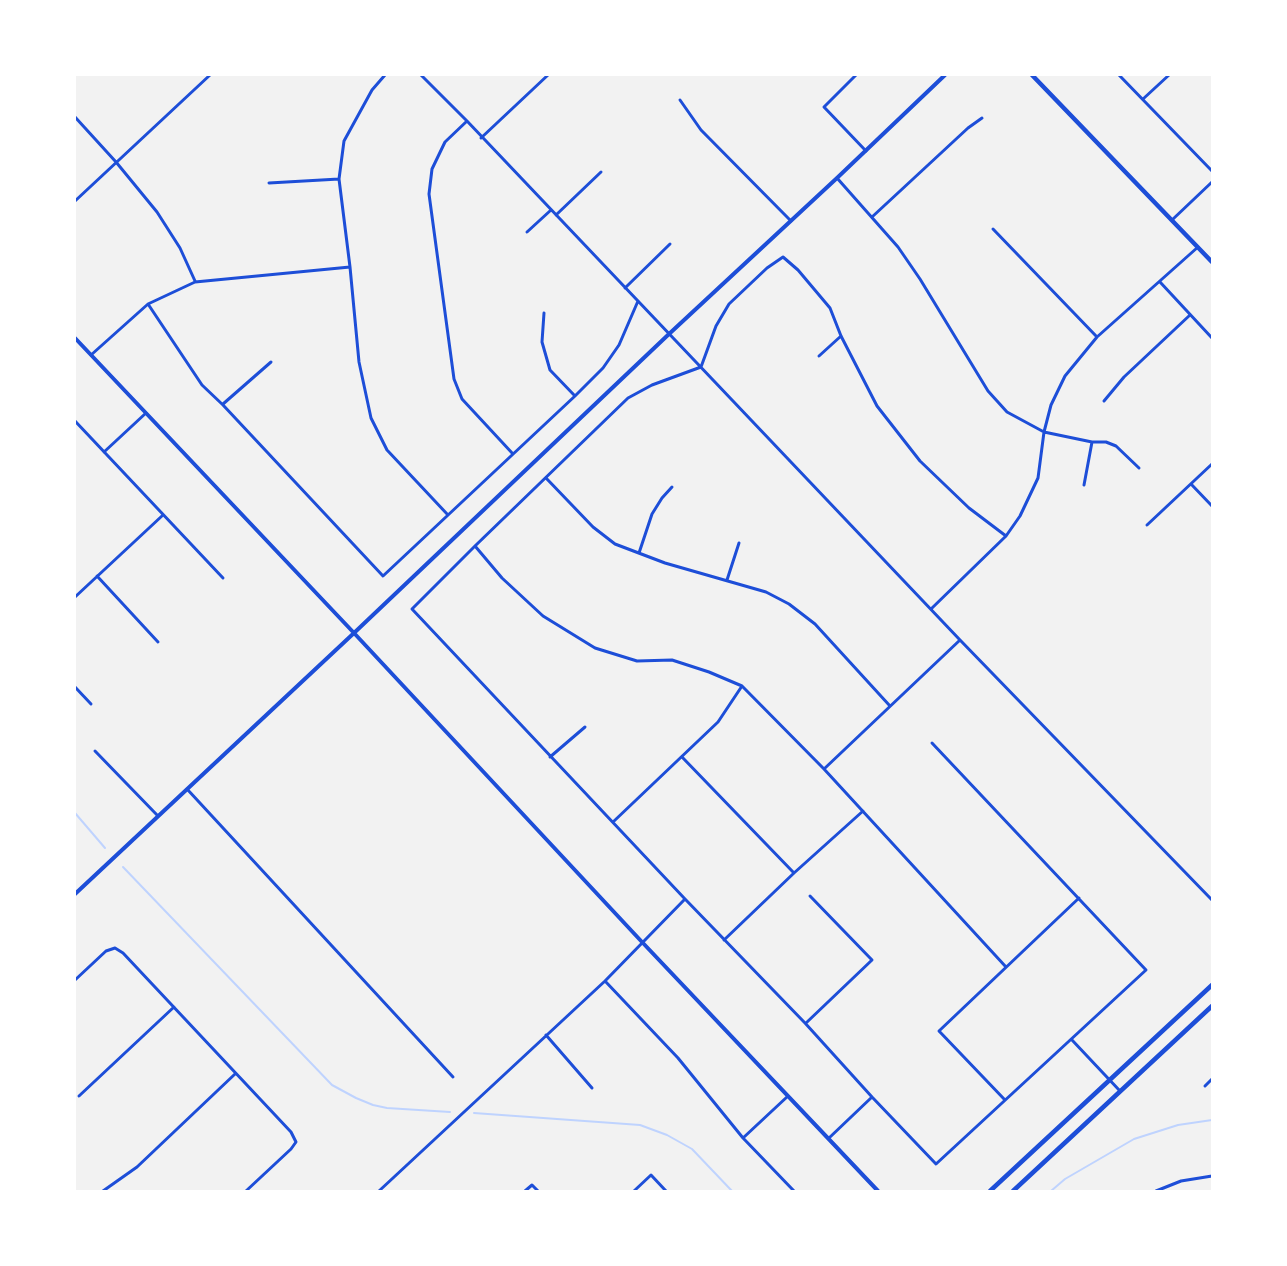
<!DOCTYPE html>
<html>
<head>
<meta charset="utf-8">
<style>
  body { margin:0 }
  #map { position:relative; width:1287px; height:1266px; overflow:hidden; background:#f2f2f2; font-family:"Source Sans 3",sans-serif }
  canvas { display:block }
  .frame { position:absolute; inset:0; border:76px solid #fff; pointer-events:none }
</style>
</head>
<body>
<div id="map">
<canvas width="1287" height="1266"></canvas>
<div class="frame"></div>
</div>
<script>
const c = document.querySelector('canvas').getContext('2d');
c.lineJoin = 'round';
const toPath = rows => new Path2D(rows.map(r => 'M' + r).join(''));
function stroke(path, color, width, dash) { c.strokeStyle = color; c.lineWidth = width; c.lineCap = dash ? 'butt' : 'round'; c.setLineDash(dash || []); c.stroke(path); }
stroke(toPath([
  [75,813,105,848],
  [123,867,332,1085,356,1098,373,1105,387,1108,450,1112],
  [474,1113,640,1125,667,1135,692,1149,732,1191],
  [1051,1191,1065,1179,1134,1139,1178,1125,1212,1120]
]), '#bfd3fe', 2);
stroke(toPath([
  [385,75,372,90,344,141,339,179,350,267,359,362,371,418,387,450,448,515],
  [421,75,467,121,960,640,1212,900],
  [856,75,824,107,866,151],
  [1119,75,1212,171],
  [1143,99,1169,75],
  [680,100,701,130,791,221],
  [75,117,116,162,157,212,180,248,195,281],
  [467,121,445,142,432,169,429,194,454,379,462,399,513,454],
  [481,138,548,75],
  [837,178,898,247,920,279,988,391,1007,412,1044,432,1092,442,1106,442,1116,446,1139,468],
  [269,183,339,179],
  [75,201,210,75],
  [556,215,601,172],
  [872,217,968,128,982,118],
  [1172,220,1212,182],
  [993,229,1097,337],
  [527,232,551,210],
  [1160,282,1212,338],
  [625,288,670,244],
  [148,304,202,385,223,405,383,576,575,396,603,368,619,345,638,301],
  [544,313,542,342,550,370,575,396],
  [91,355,148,304,195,282,350,267],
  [819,356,841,336],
  [1104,401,1124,377,1190,315],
  [223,404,271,362],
  [75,421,223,578],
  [104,452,146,413],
  [546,478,593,527,615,544,665,563,766,592,789,604,815,624,890,706],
  [1191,484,1212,506],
  [1084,485,1092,442],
  [1147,525,1212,464],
  [475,546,502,578,543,616,595,648,637,661,672,660,709,672,742,686,824,769,1006,967],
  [639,553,652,514,662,498,672,487],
  [97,576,158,642],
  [727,580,739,543],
  [75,597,163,515],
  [931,609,1006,536,1020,516,1038,478,1044,432,1051,405,1065,376,1097,337,1198,247],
  [75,687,91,704],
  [932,743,1146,970,936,1164,872,1097,805,1023,685,899,412,609,475,546,628,398,652,385,701,367,716,326,729,304,767,268,783,257,798,270,830,308,841,336,877,406,920,461,969,508,1006,536],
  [95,751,158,816],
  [550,757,585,727],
  [682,757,794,873],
  [824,769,960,640],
  [187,789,453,1077],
  [613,822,718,722,742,686],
  [724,940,794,873,863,811],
  [75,980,106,951,115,948,123,953,291,1132,296,1142,291,1149,246,1191],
  [605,981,678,1058,743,1138,794,1191],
  [806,1023,872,960,810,896],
  [546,1035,592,1088],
  [1072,1040,1120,1091],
  [1205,1086,1212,1079],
  [79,1096,174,1007],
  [1005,1100,939,1031,1079,898],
  [743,1138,788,1096],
  [829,1138,872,1097],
  [103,1191,137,1167,235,1074],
  [379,1191,605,981,685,899],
  [525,1191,532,1185,538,1191],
  [634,1191,651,1175,666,1191],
  [1156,1191,1181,1181,1212,1176]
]), '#1d4ed8', 3);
stroke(toPath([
  [75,338,354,633,642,942,878,1191],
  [75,894,354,633,669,334,837,178,945,75]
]), '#1d4ed8', 4);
stroke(toPath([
  [1032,75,1212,262],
  [990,1191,1212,985],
  [1013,1191,1212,1006]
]), '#1d4ed8', 4.5);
</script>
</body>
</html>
